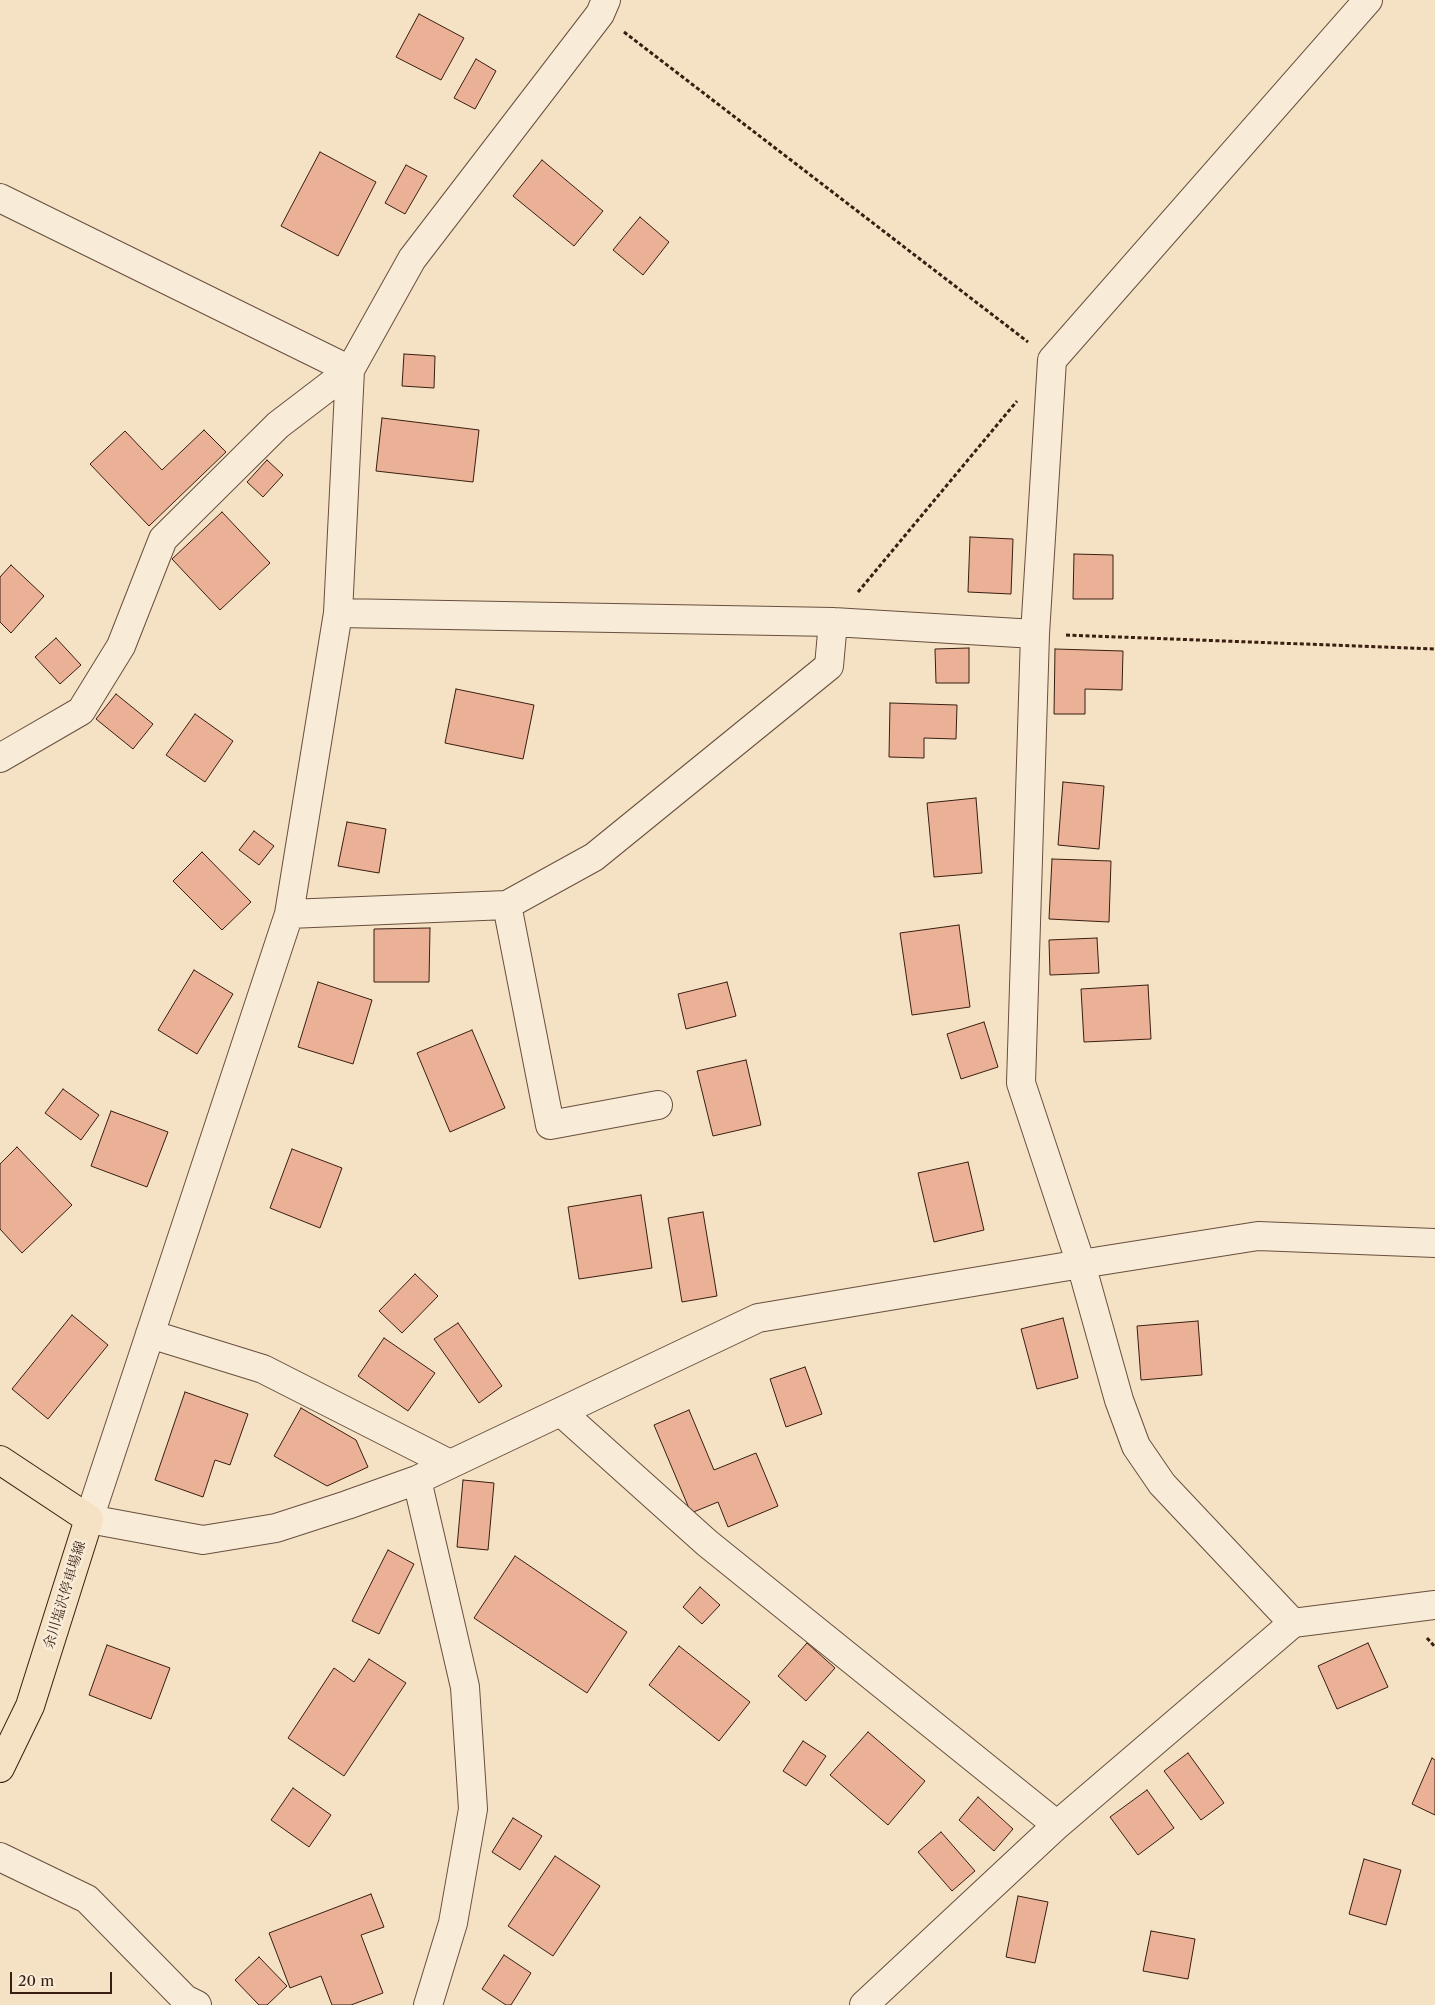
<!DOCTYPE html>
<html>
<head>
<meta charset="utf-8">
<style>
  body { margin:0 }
  #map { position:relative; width:1435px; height:2005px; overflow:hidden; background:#f5e1c3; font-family:"Libre Caslon Text",serif }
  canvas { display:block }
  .scale { position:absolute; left:10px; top:1972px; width:102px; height:22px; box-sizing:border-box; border:2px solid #391e11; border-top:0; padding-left:6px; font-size:15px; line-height:18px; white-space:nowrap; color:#391e11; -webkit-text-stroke:4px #f8ecd8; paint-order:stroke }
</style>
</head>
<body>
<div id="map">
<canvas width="1435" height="2005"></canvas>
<div class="scale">20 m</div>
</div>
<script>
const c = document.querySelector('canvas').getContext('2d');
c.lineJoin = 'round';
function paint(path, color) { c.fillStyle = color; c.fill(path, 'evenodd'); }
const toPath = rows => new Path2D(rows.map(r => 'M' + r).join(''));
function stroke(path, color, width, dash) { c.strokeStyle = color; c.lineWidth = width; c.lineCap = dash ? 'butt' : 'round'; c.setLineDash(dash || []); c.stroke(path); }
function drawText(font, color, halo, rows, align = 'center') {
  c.font = font + ' "Libre Caslon Text","Noto Serif JP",serif'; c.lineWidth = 5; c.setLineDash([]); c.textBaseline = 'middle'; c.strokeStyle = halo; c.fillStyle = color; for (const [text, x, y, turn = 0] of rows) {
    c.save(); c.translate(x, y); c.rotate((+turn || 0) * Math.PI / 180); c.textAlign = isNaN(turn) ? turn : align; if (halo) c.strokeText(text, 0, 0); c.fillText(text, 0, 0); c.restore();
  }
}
const building = toPath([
  [419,14,464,38,441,80,396,57,419,14],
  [476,59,496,71,475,109,454,98,476,59],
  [320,152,376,182,338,256,281,226,320,152],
  [542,160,603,211,574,246,513,196,542,160],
  [406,165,427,176,405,214,385,203,406,165],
  [640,217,669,242,643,275,613,250,640,217],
  [404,354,435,356,434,388,402,386,404,354],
  [382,418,479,430,473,482,376,471,382,418],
  [204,430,226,452,149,526,90,464,125,431,162,470,204,430],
  [267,460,283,475,263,497,247,482,267,460],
  [222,512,270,563,220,610,172,559,222,512],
  [970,537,1013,539,1011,594,968,592,970,537],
  [1074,554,1113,555,1113,599,1073,599,1074,554],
  [11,565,44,596,11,633,0,622,0,577,11,565],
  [56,638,81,665,60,684,35,657,56,638],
  [969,648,969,683,936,683,935,649,969,648],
  [1055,649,1123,651,1122,690,1085,689,1085,714,1054,714,1055,649],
  [456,689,534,705,523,759,445,743,456,689],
  [116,694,153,724,133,749,96,719,116,694],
  [890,703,957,705,956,739,924,738,924,758,889,757,890,703],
  [195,714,233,741,205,782,166,755,195,714],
  [1063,782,1104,786,1099,849,1058,845,1063,782],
  [976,798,982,873,934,877,927,803,976,798],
  [347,822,386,829,379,873,338,866,347,822],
  [254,831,274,846,259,865,239,850,254,831],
  [202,852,251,902,222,930,173,881,202,852],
  [1052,859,1111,861,1109,922,1049,919,1052,859],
  [959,925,970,1007,912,1015,900,933,959,925],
  [430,928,429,982,374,982,374,929,430,928],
  [1097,938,1099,973,1050,975,1049,940,1097,938],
  [194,970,233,994,197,1054,158,1030,194,970],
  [318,982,372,1000,353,1064,298,1047,318,982],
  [727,982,736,1016,686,1029,678,994,727,982],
  [1148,985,1151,1039,1084,1042,1081,989,1148,985],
  [984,1022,998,1067,961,1079,947,1034,984,1022],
  [472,1030,505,1108,450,1132,417,1053,472,1030],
  [746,1060,761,1125,713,1136,697,1071,746,1060],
  [63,1089,99,1115,81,1140,45,1113,63,1089],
  [111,1111,168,1132,147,1187,91,1166,111,1111],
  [17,1147,72,1205,22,1253,0,1229,0,1164,17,1147],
  [292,1149,342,1168,320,1228,270,1208,292,1149],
  [968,1162,984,1230,934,1242,918,1173,968,1162],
  [641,1195,652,1268,579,1279,568,1207,641,1195],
  [703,1212,717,1296,682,1302,668,1218,703,1212],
  [415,1274,438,1296,402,1333,379,1311,415,1274],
  [72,1315,108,1345,48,1419,12,1389,72,1315],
  [1063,1318,1078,1378,1037,1389,1021,1329,1063,1318],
  [1198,1321,1202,1375,1141,1380,1137,1326,1198,1321],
  [458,1323,502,1386,479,1403,434,1339,458,1323],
  [384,1338,435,1373,408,1411,358,1376,384,1338],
  [805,1367,822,1414,786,1427,770,1379,805,1367],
  [185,1392,248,1414,230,1465,215,1460,203,1497,155,1480,185,1392],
  [301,1408,356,1440,368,1467,327,1486,274,1456,301,1408],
  [689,1410,714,1470,756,1453,778,1506,728,1527,718,1502,691,1513,654,1425,689,1410],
  [463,1480,494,1483,488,1550,457,1547,463,1480],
  [388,1550,414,1564,379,1634,352,1621,388,1550],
  [515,1556,627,1632,587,1693,474,1618,515,1556],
  [700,1587,720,1605,702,1624,683,1607,700,1587],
  [807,1643,835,1668,806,1701,778,1676,807,1643],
  [1368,1643,1388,1687,1337,1709,1318,1666,1368,1643],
  [107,1645,170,1668,151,1719,89,1695,107,1645],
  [679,1646,750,1702,719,1741,649,1685,679,1646],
  [369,1659,406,1683,344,1776,288,1738,334,1668,354,1682,369,1659],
  [868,1732,925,1781,888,1825,830,1775,868,1732],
  [803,1741,826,1756,806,1786,783,1771,803,1741],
  [1188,1753,1224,1803,1201,1820,1164,1771,1188,1753],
  [1432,1758,1435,1760,1435,1815,1412,1804,1432,1758],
  [293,1788,331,1815,309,1847,271,1820,293,1788],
  [1147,1790,1174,1828,1138,1855,1110,1817,1147,1790],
  [978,1797,1013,1829,994,1851,959,1820,978,1797],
  [513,1818,542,1836,520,1870,492,1852,513,1818],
  [941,1832,975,1871,952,1891,918,1852,941,1832],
  [555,1856,600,1886,553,1956,508,1926,555,1856],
  [1364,1859,1401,1870,1386,1925,1349,1914,1364,1859],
  [371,1894,384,1927,361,1935,383,1993,351,2005,332,2005,321,1976,290,1988,269,1933,371,1894],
  [1018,1896,1048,1902,1035,1963,1006,1957,1018,1896],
  [1151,1931,1195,1939,1188,1979,1143,1971,1151,1931],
  [504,1955,531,1973,511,2005,506,2005,482,1989,504,1955],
  [259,1957,287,1986,267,2005,259,2005,235,1980,259,1957]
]);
paint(building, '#eab196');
stroke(building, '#391e11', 1);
const minor = toPath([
  [0,198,350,370],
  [350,370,338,613,289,914,89,1519,203,1540,276,1528,347,1505,417,1480,758,1318,1081,1264,1258,1236,1435,1243],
  [338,613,833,622,1035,634],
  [0,758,81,711,121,646,163,539,278,425,350,370,412,259,600,14,606,0],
  [507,905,550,1125,658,1105],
  [289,914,507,905,594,857,829,666,833,622],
  [150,1334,263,1369,450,1464],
  [561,1412,707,1543,1057,1825],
  [417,1480,465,1687,473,1809,453,1923,428,2005],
  [1293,1623,1162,1484,1136,1446,1119,1400,1081,1264,1021,1083,1035,634,1052,360,1368,0],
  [0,1857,87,1899,185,1999,197,2005],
  [864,2005,1057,1825,1293,1623,1435,1605]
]);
const major = toPath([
  [0,1460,89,1519,30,1706,0,1768]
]);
stroke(minor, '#684f3e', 30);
stroke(major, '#391e11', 30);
stroke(toPath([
  [624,32,1028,342],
  [858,592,1017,401],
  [1066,635,1435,649],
  [1427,1638,1435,1647]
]), '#391e11', 3, [4, 2.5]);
stroke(minor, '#f8ecd8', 28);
stroke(major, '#f5e1c3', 28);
drawText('14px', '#391e11', '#f8ecd8', [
  ["余川塩沢停車場線",65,1595,-73]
]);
</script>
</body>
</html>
